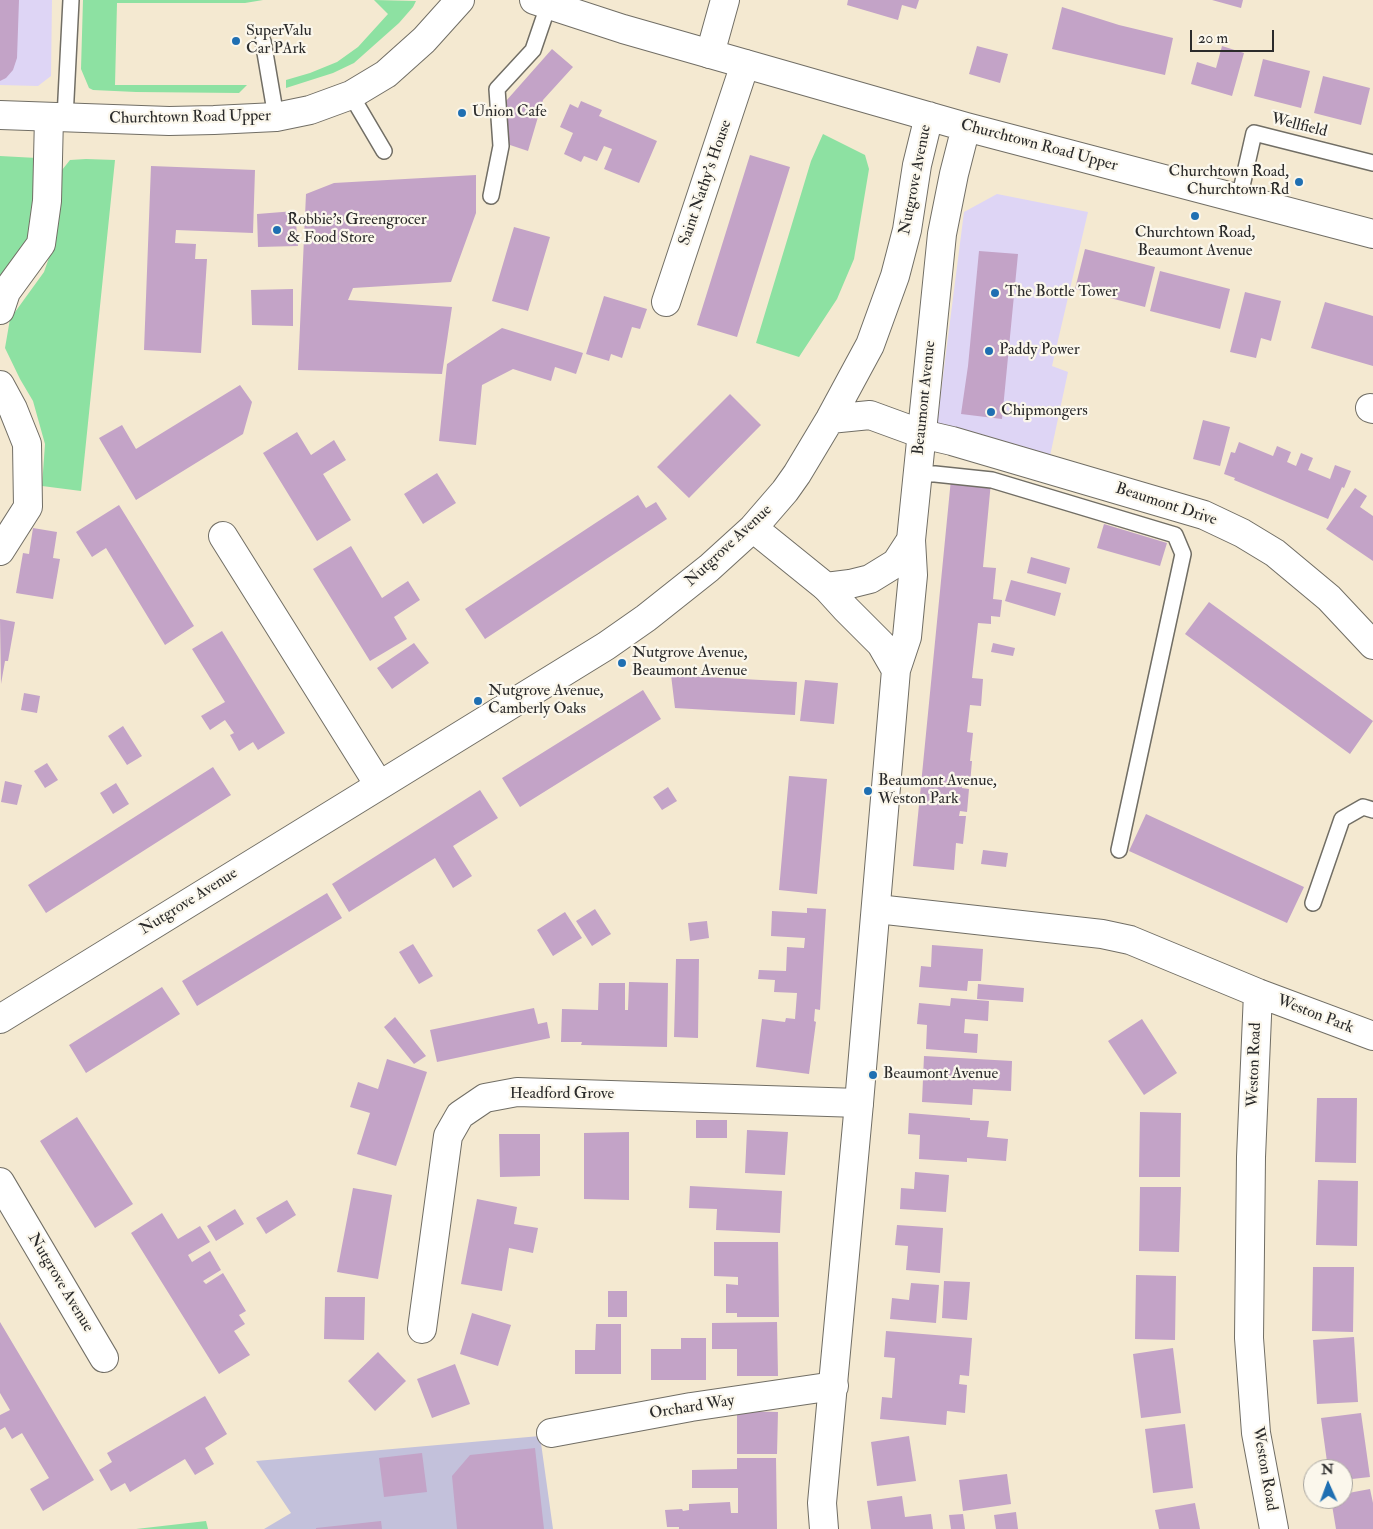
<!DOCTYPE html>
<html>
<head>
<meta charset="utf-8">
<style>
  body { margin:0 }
  #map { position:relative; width:1373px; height:1529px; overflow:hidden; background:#f4e9d1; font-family:"IM FELL Double Pica",serif }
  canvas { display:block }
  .north { position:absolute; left:1303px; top:1459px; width:50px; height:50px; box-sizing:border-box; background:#fbf7ec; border:1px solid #a8a59f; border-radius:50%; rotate:358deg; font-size:14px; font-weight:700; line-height:20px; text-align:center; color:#2b2b2b }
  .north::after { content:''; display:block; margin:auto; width:18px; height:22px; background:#1f6fb2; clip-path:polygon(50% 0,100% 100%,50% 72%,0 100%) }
  .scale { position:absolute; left:1190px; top:30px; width:84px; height:22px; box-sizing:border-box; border:2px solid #2b2b2b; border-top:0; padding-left:6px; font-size:15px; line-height:18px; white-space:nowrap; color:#2b2b2b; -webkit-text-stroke:4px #fbf7ec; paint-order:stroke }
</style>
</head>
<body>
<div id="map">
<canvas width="1373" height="1529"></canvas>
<div class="north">N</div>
<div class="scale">20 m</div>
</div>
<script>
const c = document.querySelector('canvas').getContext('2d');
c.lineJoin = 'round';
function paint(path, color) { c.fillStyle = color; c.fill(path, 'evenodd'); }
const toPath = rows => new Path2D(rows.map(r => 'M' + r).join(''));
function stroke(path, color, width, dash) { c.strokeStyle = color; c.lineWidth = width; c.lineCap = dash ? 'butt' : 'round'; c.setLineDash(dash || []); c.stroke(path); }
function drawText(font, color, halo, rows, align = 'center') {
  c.font = font + ' "IM FELL Double Pica",serif'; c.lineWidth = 4.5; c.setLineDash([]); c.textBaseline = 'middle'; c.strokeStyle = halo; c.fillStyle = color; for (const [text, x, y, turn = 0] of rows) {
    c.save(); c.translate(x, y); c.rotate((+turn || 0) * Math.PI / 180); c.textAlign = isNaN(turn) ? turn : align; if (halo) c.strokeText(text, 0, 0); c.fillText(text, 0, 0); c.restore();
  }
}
paint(toPath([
  [0,0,52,0,51,76,38,86,0,85],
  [997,194,1088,212,1052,366,1068,372,1050,456,937,423,964,212]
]), '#ded5f5');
paint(toPath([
  [540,1436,553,1529,264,1529,291,1513,256,1461]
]), '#c3c1db');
paint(toPath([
  [83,0,263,0,245,3,117,3,115,85,247,85,239,93,136,92,93,90,89,88,81,69],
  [374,0,416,1,413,7,399,23,354,63,333,73,286,88,286,80,310,73,337,62,358,47,388,14],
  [823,134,865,155,869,169,854,259,837,299,799,357,756,343,811,161],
  [0,156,37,158,38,187,31,228,21,256,0,283],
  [86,159,115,160,81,491,42,486,45,444,33,401,20,379,5,348,10,319,44,272,52,249,60,211,62,170,70,160],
  [206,1521,208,1529,136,1529]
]), '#8de1a2');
paint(toPath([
  [0,0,19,0,17,58,13,70,6,78,0,81],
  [848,0,919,0,916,9,902,5,898,20,847,5],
  [1212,0,1243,0,1241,8],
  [1062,7,1119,25,1173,38,1165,75,1052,49],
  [977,46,1008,54,1000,83,969,74],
  [1222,46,1244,53,1232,96,1191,84,1197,62,1216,68],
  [552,49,573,67,543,100,528,151,507,144,506,101],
  [1263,59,1310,71,1301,108,1254,96],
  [1323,76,1370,88,1361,125,1314,113],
  [581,101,602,110,599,116,657,141,639,183,604,169,612,149,604,146,597,161,584,156,581,162,564,154,573,133,560,127,570,104,578,108],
  [750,155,790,167,737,337,697,325],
  [151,166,255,170,253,233,176,230,175,243,196,244,195,259,207,259,201,353,144,350],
  [476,175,476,213,451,282,353,288,348,300,452,307,442,374,298,370,306,194,334,183],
  [295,211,298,246,258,247,257,214],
  [514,227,550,237,528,311,492,301],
  [1085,249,1155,267,1145,307,1075,289],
  [979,251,1018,254,1002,419,961,414,968,366],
  [1160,271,1230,289,1220,329,1150,311],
  [293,289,293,326,252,325,251,290],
  [1245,292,1281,301,1271,341,1261,338,1256,358,1230,352],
  [604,296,647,309,640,329,632,327,622,358,611,354,609,361,586,354],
  [1325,302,1373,316,1373,366,1311,348],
  [502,328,583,353,576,374,555,367,551,381,513,369,482,385,476,445,439,441,447,364],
  [240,385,252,402,243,434,136,500,99,438,122,425,136,449],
  [730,394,761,425,689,498,657,467],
  [1203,420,1230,427,1220,466,1193,459],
  [297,432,311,455,334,440,346,460,323,474,351,520,317,541,263,453],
  [1239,442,1273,456,1277,446,1291,452,1287,462,1296,466,1301,453,1313,458,1308,470,1330,479,1335,465,1351,471,1344,488,1342,487,1328,519,1234,480,1235,478,1224,474,1231,452,1235,453],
  [437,473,456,503,423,524,404,494],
  [951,479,991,482,983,567,996,568,993,599,1002,600,1000,617,991,616,991,624,978,623,972,678,983,679,981,706,970,705,967,732,973,733,970,761,972,761,970,784,962,783,962,788,969,789,967,812,960,811,959,816,966,816,963,844,956,843,954,870,913,866],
  [1355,488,1367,496,1360,507,1373,516,1373,561,1326,529],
  [638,495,646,508,656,502,667,519,485,639,465,609],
  [119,505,194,626,165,645,106,548,92,557,76,532],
  [1104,524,1167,543,1160,566,1097,548],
  [33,528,57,532,53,558,60,559,53,599,16,593,23,553,29,554],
  [351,546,382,598,408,581,420,600,394,617,407,639,370,661,313,569],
  [1031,557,1070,568,1066,584,1027,573],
  [1011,580,1061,593,1055,616,1005,601],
  [1209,602,1373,721,1350,754,1185,634],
  [0,619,15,622,8,661,5,661,1,684],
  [222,631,285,733,258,750,253,742,239,751,230,735,234,733,225,720,210,730,201,716,225,702,192,649],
  [414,643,429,663,392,689,377,668],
  [993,643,1015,648,1013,656,991,652],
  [671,675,797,682,795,715,675,708],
  [805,680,838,683,834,724,800,721],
  [643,690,661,719,520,807,502,778],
  [24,693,40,696,37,713,21,710],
  [123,726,142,756,127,765,108,736],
  [47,763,58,780,45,788,34,771],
  [213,767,231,795,46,913,28,885],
  [789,776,827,779,817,894,779,890],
  [5,781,22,785,17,805,1,802],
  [116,783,129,804,113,814,100,793],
  [668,787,677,801,662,810,653,797],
  [480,790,498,818,453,846,472,876,453,888,435,858,349,912,332,884],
  [1146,814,1304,887,1287,923,1129,851],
  [983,850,1008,853,1006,867,981,864],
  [327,893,342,918,197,1006,182,981],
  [807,908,826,909,820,1010,815,1009,814,1021,816,1022,809,1074,756,1067,762,1019,785,1022,786,1018,795,1019,797,993,774,992,775,980,758,979,759,970,786,971,787,947,804,948,805,938,771,936,772,911,807,913],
  [595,909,611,934,592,946,576,921],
  [565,912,582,938,553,956,537,930],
  [707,921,709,938,690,941,688,923],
  [413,944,433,976,419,984,399,952],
  [932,945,983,949,981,981,968,981,967,991,919,987,921,966,931,967],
  [676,959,699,959,698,1038,674,1037],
  [629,982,668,983,667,1047,581,1045,582,1042,561,1042,562,1009,598,1010,599,983,625,983,625,1010,628,1010],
  [978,984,1024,988,1023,1002,977,999],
  [162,987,180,1014,86,1073,69,1045],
  [951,998,989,1001,988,1021,965,1019,964,1033,978,1034,977,1053,926,1049,927,1025,917,1024,919,1003,950,1006],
  [534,1008,538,1024,547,1022,550,1038,437,1062,430,1030],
  [395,1017,426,1056,414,1064,384,1027],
  [1142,1019,1177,1073,1144,1095,1108,1041],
  [924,1056,1012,1061,1011,1091,973,1089,972,1105,922,1102],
  [387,1059,427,1072,396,1166,357,1154,370,1113,350,1107,358,1082,378,1089],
  [1317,1098,1357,1098,1356,1163,1315,1162],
  [1140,1112,1181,1113,1180,1177,1139,1177],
  [909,1113,970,1118,970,1120,989,1121,987,1137,1008,1139,1006,1161,967,1158,967,1162,919,1159,920,1135,908,1134],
  [77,1117,133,1204,95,1228,40,1141],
  [696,1120,727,1120,727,1138,696,1138],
  [747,1130,788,1132,785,1175,745,1173],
  [629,1132,629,1200,584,1199,584,1133],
  [499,1134,540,1134,540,1176,500,1177],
  [915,1172,949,1175,946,1212,900,1209,901,1188,914,1189],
  [1318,1180,1358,1181,1357,1246,1316,1245],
  [690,1186,782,1191,780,1233,716,1230,717,1209,689,1208],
  [1140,1187,1181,1187,1179,1252,1139,1251],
  [353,1188,392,1195,378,1279,337,1272],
  [477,1199,517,1207,514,1224,538,1228,533,1253,509,1248,502,1291,461,1284],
  [287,1200,296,1215,266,1234,256,1218],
  [235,1209,244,1224,216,1241,207,1226],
  [162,1213,178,1239,200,1226,210,1242,188,1255,192,1262,210,1251,221,1270,203,1281,206,1284,223,1273,246,1311,239,1315,245,1324,234,1331,250,1355,219,1374,131,1233],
  [897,1225,943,1228,940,1273,906,1270,908,1246,895,1245],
  [714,1242,778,1242,779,1317,737,1317,737,1313,726,1313,726,1284,738,1285,738,1277,714,1276],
  [1313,1267,1354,1267,1353,1332,1312,1331],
  [1136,1275,1176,1276,1175,1340,1135,1339],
  [944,1281,970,1282,967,1320,942,1318],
  [911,1283,939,1285,936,1323,890,1319,892,1298,909,1300],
  [608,1291,627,1291,627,1317,608,1317],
  [325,1297,365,1297,364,1340,324,1339],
  [472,1313,511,1325,498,1366,460,1354],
  [0,1322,94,1480,43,1511,30,1489,49,1478,22,1433,12,1439,5,1427,0,1430,0,1415,10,1410,0,1393],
  [777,1322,778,1376,737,1376,737,1349,712,1349,712,1323],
  [596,1324,621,1324,621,1374,575,1374,575,1350,595,1350],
  [886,1331,972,1338,969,1376,960,1375,959,1384,967,1385,965,1413,947,1411,946,1425,880,1419,882,1397,892,1398,895,1358,884,1357],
  [1354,1337,1358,1402,1317,1404,1313,1340],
  [681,1338,706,1338,706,1380,651,1380,651,1349,681,1349],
  [1173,1348,1181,1413,1141,1418,1133,1354],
  [378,1352,406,1381,375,1411,348,1381],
  [455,1364,470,1404,432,1418,417,1379],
  [205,1396,227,1434,205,1448,214,1464,195,1475,185,1459,130,1492,125,1483,111,1491,99,1470,112,1462,107,1453],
  [737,1411,778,1412,777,1454,737,1454],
  [1361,1413,1370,1477,1343,1480,1343,1469,1328,1469,1321,1418],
  [1185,1424,1193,1488,1153,1493,1145,1429],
  [909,1436,916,1481,877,1486,871,1442],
  [535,1448,544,1529,457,1529,452,1476,470,1455],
  [422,1453,427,1492,384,1497,379,1458],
  [737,1458,776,1458,777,1529,679,1529,679,1527,667,1527,665,1510,682,1509,683,1511,689,1510,689,1504,730,1502,731,1513,738,1513,738,1488,692,1488,692,1470,737,1469],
  [1007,1474,1011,1504,963,1511,959,1480],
  [1370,1489,1373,1503,1373,1529,1336,1529,1331,1499,1343,1499,1343,1494],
  [902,1496,905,1517,931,1514,933,1529,871,1529,867,1501],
  [1195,1503,1200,1529,1159,1529,1155,1510],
  [1016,1512,1018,1529,996,1529,994,1515],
  [963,1514,965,1529,951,1529,949,1515],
  [381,1521,382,1529,316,1529,316,1528]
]), '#c3a3c7');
const service = toPath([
  [263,41,276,117],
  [351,95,384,151],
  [65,118,71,0],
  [491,196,501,146,497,89,533,50,548,6],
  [1239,199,1254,133,1373,163],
  [917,474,935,474,992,480,1175,535,1183,554,1119,850],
  [1313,903,1342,819,1363,807,1373,810]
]);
const minor = toPath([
  [710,54,725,0],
  [666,302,745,64],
  [0,310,6,292,41,244,47,201,49,117],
  [0,385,13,409,27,444,28,507,0,551],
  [1370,408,1373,409],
  [922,434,952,441,1204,515,1242,533,1275,553,1329,598,1373,645],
  [223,536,379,785],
  [877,909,1102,934,1130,940,1258,993,1373,1036],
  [1258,993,1251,1157,1249,1338,1256,1433,1274,1529],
  [0,1182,104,1358],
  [422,1329,448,1136,460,1115,485,1098,517,1092,859,1103],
  [551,1433,691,1407,834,1386]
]);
const tertiary = toPath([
  [0,115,169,121,214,120,276,117,310,110,351,95,386,74,424,40,460,0],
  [826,587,846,609,881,644,896,670],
  [824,1529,822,1503,859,1103,896,670,907,637,913,575,911,540]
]);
const secondary = toPath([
  [534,0,623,29,966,127,1373,234],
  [830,419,870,415,922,434],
  [753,528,826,587,850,584,870,579,896,563,911,540,942,234,954,174,966,127],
  [0,1019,606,646,646,618,709,568,753,528,785,491,797,474,830,419,870,345,895,276,907,230,917,165,929,116]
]);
stroke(service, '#716e65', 18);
stroke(minor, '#716e65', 30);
stroke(tertiary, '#716e65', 30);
stroke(secondary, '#716e65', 30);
stroke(service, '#fff', 15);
stroke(minor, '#fff', 28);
stroke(tertiary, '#fff', 28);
stroke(secondary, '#fff', 28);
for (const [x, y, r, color] of [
  [236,41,5,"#1f6fb2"],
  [462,113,5,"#1f6fb2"],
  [1299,182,5,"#1f6fb2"],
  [1195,216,5,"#1f6fb2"],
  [277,230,5,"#1f6fb2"],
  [995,293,5,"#1f6fb2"],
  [989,351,5,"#1f6fb2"],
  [991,412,5,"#1f6fb2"],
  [622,663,5,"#1f6fb2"],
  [478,701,5,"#1f6fb2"],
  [868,791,5,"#1f6fb2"],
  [873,1075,5,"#1f6fb2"]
]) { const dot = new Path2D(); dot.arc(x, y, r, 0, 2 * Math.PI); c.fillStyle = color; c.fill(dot); stroke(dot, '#fbf7ec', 2); }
drawText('16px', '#2b2b2b', '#fbf7ec', [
  ["SuperValu",246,32],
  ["Car PArk",246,50],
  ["Union Cafe",472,113],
  ["Churchtown Road,",1289,173,"right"],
  ["Churchtown Rd",1289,191,"right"],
  ["Robbie's Greengrocer",287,221],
  ["& Food Store",287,239],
  ["Churchtown Road,",1195,234,"center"],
  ["Beaumont Avenue",1195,252,"center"],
  ["The Bottle Tower",1005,293],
  ["Paddy Power",999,351],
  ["Chipmongers",1001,412],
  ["Nutgrove Avenue,",632,654],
  ["Beaumont Avenue",632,672],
  ["Nutgrove Avenue,",488,692],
  ["Camberly Oaks",488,710],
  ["Beaumont Avenue,",878,782],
  ["Weston Park",878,800],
  ["Beaumont Avenue",883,1075]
], 'left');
drawText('16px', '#2b2b2b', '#fbf7ec', [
  ["Churchtown Road Upper",190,118,-1],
  ["Wellfield",1299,126,14],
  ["Churchtown Road Upper",1039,146,15],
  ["Nutgrove Avenue",916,180,-79],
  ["Saint Nathy's House",706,183,-71],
  ["Beaumont Avenue",925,398,-84],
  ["Beaumont Drive",1166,505,18],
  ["Nutgrove Avenue",729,546,-43],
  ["Nutgrove Avenue",189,902,-32],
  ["Weston Park",1315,1015,21],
  ["Weston Road",1255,1065,-88],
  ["Headford Grove",562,1095],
  ["Nutgrove Avenue",60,1283,59],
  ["Orchard Way",692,1408,-9],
  ["Weston Road",1264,1469,80]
]);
</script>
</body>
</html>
